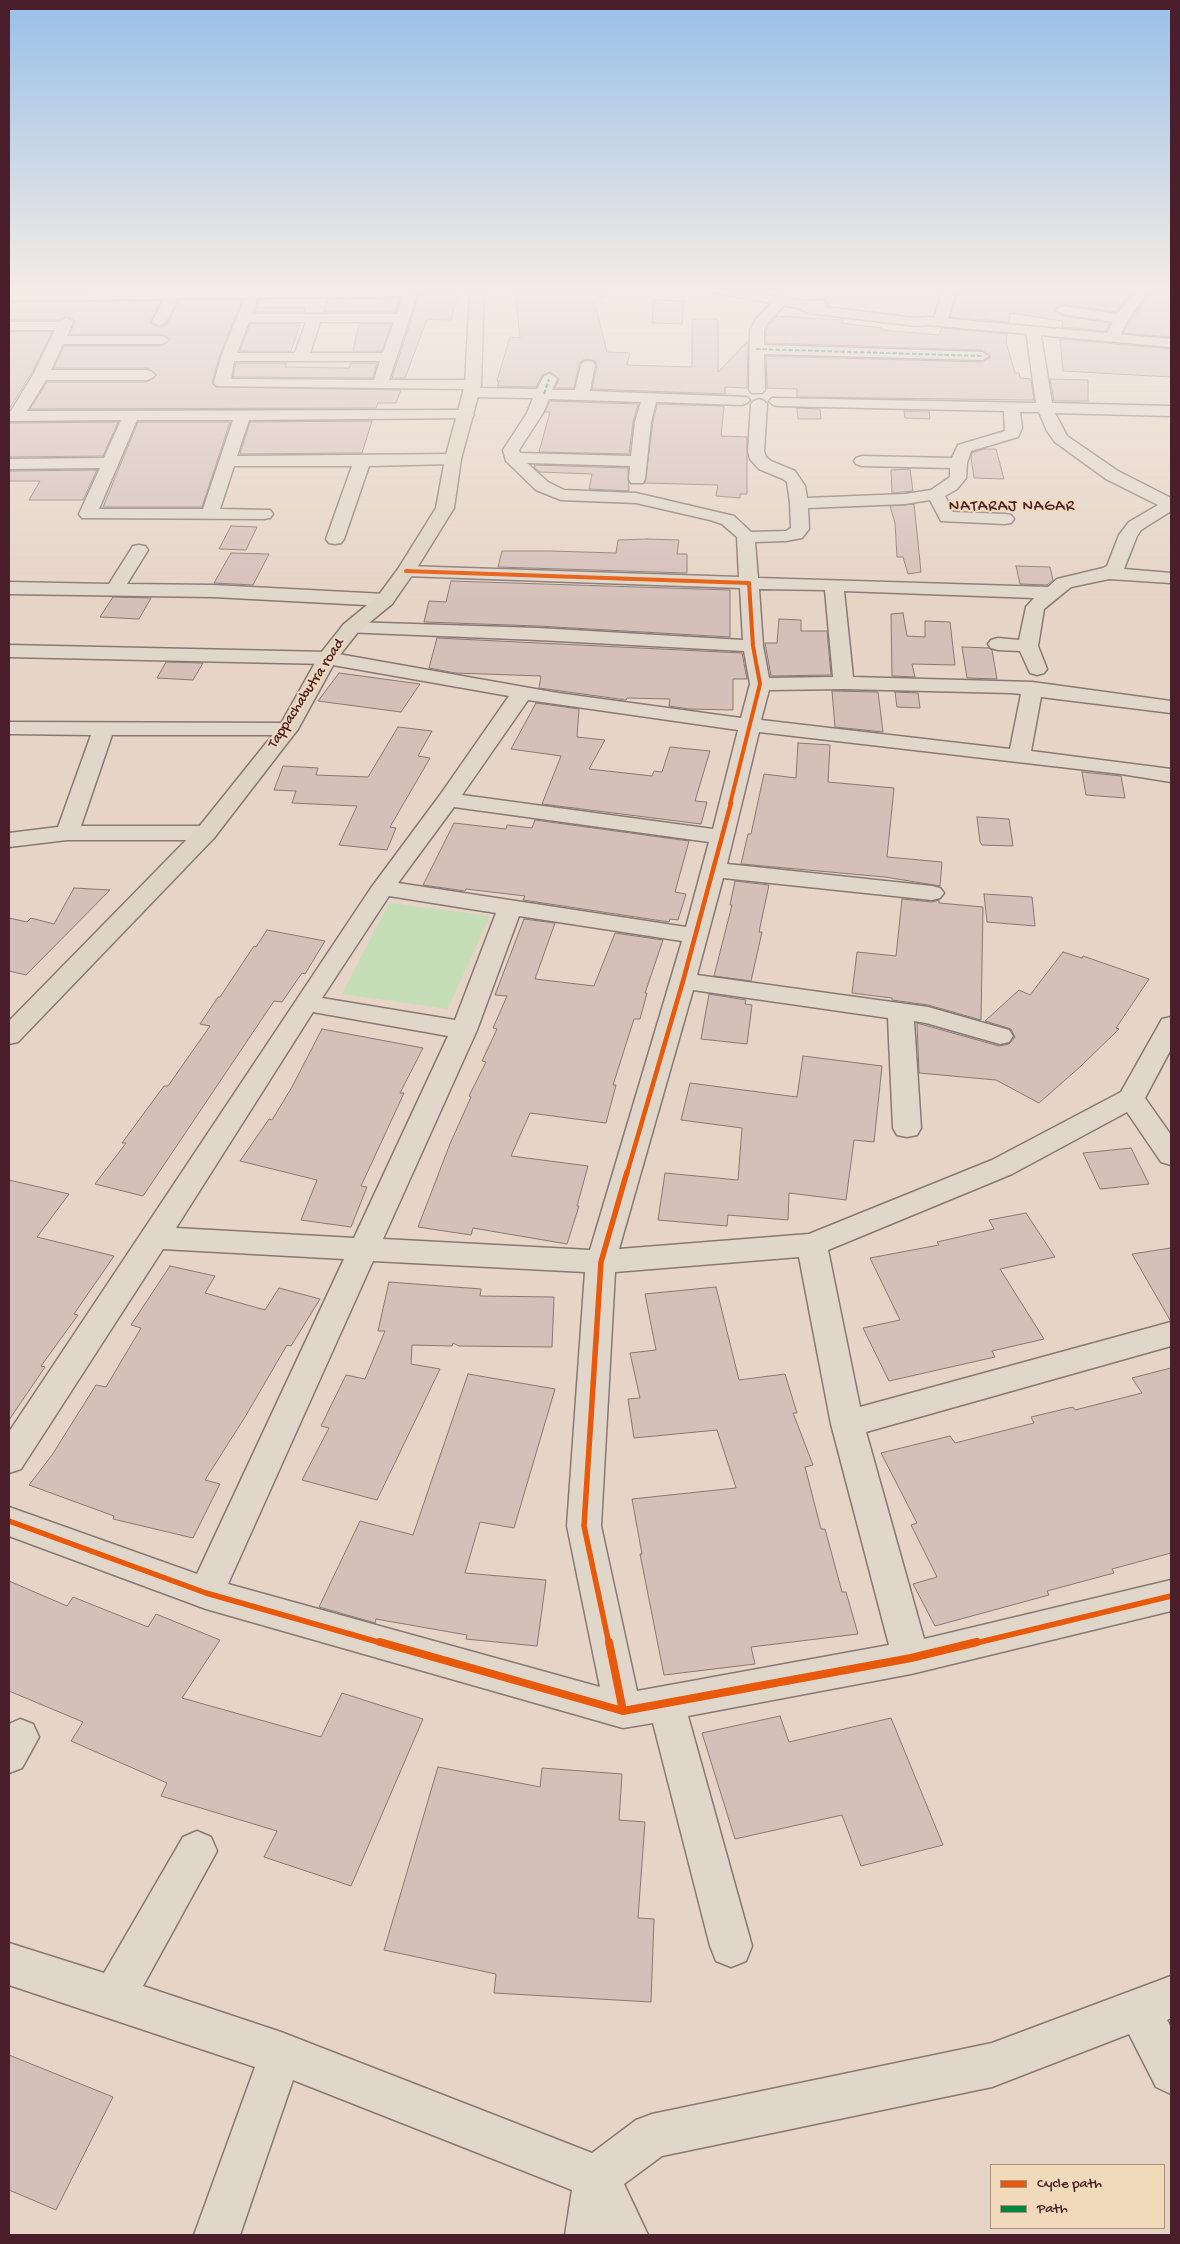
<!DOCTYPE html>
<html>
<head>
<meta charset="utf-8">
<style>
  body { margin:0 }
  #map { position:relative; width:1180px; height:2244px; overflow:hidden; background:#e6d4c6; font-family:"Gochi Hand",sans-serif }
  canvas { display:block }
  .frame { position:absolute; inset:0; border:10px solid #4a1f2b; pointer-events:none }
  .legend { position:absolute; left:990px; top:2164px; width:175px; height:65px; box-sizing:border-box; background:#f1dab9; border:1px solid #ae8f80; margin:0; padding:6px 9px; list-style:none; font-size:15px; color:#4a1f2b }
  .legend li { display:flex; align-items:center; gap:10px; height:25px }
  .legend b { width:25px; border:1px solid #ae8f80 }
</style>
</head>
<body>
<div id="map">
<canvas width="1180" height="2244"></canvas>
<div class="frame"></div>
<ul class="legend">
<li><b style="height:6px;background:#e8590c"></b>Cycle path</li>
<li><b style="height:6px;background:#00873e"></b>Path</li>
</ul>
</div>
<script>
const c = document.querySelector('canvas').getContext('2d');
c.lineJoin = 'round';
function paint(path, color) { c.fillStyle = color; c.fill(path, 'evenodd'); }
const toPath = rows => new Path2D(rows.map(r => 'M' + r).join(''));
function stroke(path, color, width, dash) { c.strokeStyle = color; c.lineWidth = width; c.lineCap = dash ? 'butt' : 'round'; c.setLineDash(dash || []); c.stroke(path); }
function drawText(font, color, halo, rows, align = 'center') {
  c.font = font + ' "Gochi Hand",sans-serif'; c.lineWidth = 4; c.setLineDash([]); c.textBaseline = 'middle'; c.strokeStyle = halo; c.fillStyle = color; for (const [text, x, y, turn = 0] of rows) {
    c.save(); c.translate(x, y); c.rotate((+turn || 0) * Math.PI / 180); c.textAlign = isNaN(turn) ? turn : align; if (halo) c.strokeText(text, 0, 0); c.fillText(text, 0, 0); c.restore();
  }
}
paint(toPath([
  [389,903,490,916,448,1009,342,994]
]), '#c6deb7');
const building = toPath([
  [414,289,459,289,451,320,427,319,405,378,392,378,419,296,414,289],
  [515,289,616,289,594,301,607,352,630,353,627,365,692,367,692,319,718,319,718,372,748,341,747,388,725,387,725,394,592,389,597,365,595,361,588,359,583,360,579,364,574,388,555,388,559,379,550,372,542,375,536,387,497,386,499,381,497,381,510,337,520,338,515,289],
  [959,289,1134,289,1116,312,1063,304,1054,309,1063,316,1110,323,1106,331,1062,327,1063,321,1010,313,1009,322,950,317,959,289],
  [1152,289,1171,289,1171,337,1123,333,1152,289],
  [400,298,396,312,324,312,328,299,400,298],
  [179,300,242,300,219,357,212,383,216,387,401,390,396,403,378,403,376,408,30,409,47,382,147,382,157,375,147,368,54,368,64,346,162,346,171,339,162,334,70,334,75,321,67,316,58,320,9,320,9,302,161,301,150,323,160,328,168,323,179,300],
  [654,300,684,301,682,324,652,323,654,300],
  [257,307,305,308,304,312,255,312,257,307],
  [777,316,843,320,842,323,882,328,882,330,939,335,942,328,1007,334,1006,342,1015,373,1019,373,1020,378,1031,379,1034,400,797,397,797,389,767,388,766,356,982,362,991,357,982,350,766,343,766,330,777,316],
  [250,324,300,324,291,351,240,351,250,324],
  [359,324,391,324,382,351,353,351,359,324],
  [9,332,52,332,31,374,9,409,9,332],
  [1060,339,1171,349,1171,377,1063,371,1060,339],
  [236,363,287,363,285,367,349,368,351,363,377,363,373,378,233,377,236,363],
  [1050,379,1088,380,1088,401,1054,401,1050,379],
  [550,401,638,404,633,422,629,454,539,452,550,412,545,412,550,401],
  [657,404,724,406,721,436,747,437,747,494,740,494,740,498,716,496,718,485,645,483,653,422,657,404],
  [797,408,820,409,821,419,798,419,797,408],
  [904,411,929,411,930,419,905,418,904,411],
  [372,421,362,453,240,454,250,422,372,421],
  [118,422,103,456,9,457,9,423,118,422],
  [138,422,230,422,202,507,103,507,138,422],
  [984,449,996,449,1004,479,974,478,971,457,972,453,984,449],
  [535,465,628,468,629,491,589,489,592,474,540,472,534,467,535,465],
  [910,469,913,491,892,493,891,470,910,469],
  [97,470,83,500,29,500,40,481,9,481,9,471,97,470],
  [914,504,921,572,908,574,903,557,897,557,895,523,890,506,914,504],
  [231,526,257,527,246,550,219,549,231,526],
  [647,539,679,540,677,554,687,554,687,573,498,567,502,551,550,551,616,553,618,540,647,539],
  [231,553,269,554,253,585,214,583,231,553],
  [1016,566,1050,567,1053,580,1047,585,1020,584,1016,566],
  [451,581,730,590,730,637,538,626,424,622,429,601,446,602,451,581],
  [113,597,151,598,139,619,100,617,113,597],
  [903,613,907,636,925,637,925,621,950,622,955,665,912,664,915,677,892,676,891,614,903,613],
  [779,619,801,620,801,631,827,631,831,675,771,676,765,643,777,643,779,619],
  [437,638,742,653,747,679,733,679,733,710,689,709,669,706,670,699,627,698,626,700,539,688,541,676,455,673,429,668,437,638],
  [962,647,989,648,992,650,997,679,967,678,962,647],
  [166,662,203,663,193,680,157,678,166,662],
  [339,673,420,684,401,712,318,701,339,673],
  [832,691,878,692,883,732,835,727,832,691],
  [895,692,918,693,920,708,897,707,895,692],
  [536,703,579,709,577,737,605,740,589,769,652,776,654,771,662,772,670,747,710,751,695,801,707,802,701,824,542,804,561,756,511,749,536,703],
  [398,727,432,731,418,756,430,758,390,827,396,828,387,850,339,845,357,806,292,803,296,791,274,790,283,766,318,768,316,775,368,777,398,727],
  [798,743,830,745,828,782,894,788,887,857,942,862,940,886,885,877,741,864,748,834,751,834,764,774,796,778,798,743],
  [1082,772,1121,776,1125,798,1086,795,1082,772],
  [977,817,1009,819,1013,846,982,845,980,842,977,817],
  [535,820,689,841,675,892,686,894,678,920,670,919,669,922,523,900,525,896,466,889,465,891,423,885,454,823,506,829,507,825,532,828,535,820],
  [735,881,769,885,759,932,762,932,751,981,714,976,732,905,730,905,735,881],
  [74,888,110,890,26,975,9,971,9,918,27,922,31,918,54,924,74,888],
  [984,894,1032,897,1035,926,987,922,984,894],
  [902,899,932,902,939,900,939,903,983,907,981,1020,928,1005,892,1000,892,998,852,993,857,952,896,956,902,899],
  [524,919,555,923,535,979,594,986,615,933,663,940,645,993,647,993,640,1019,634,1019,613,1085,616,1085,606,1123,530,1113,511,1156,588,1166,577,1206,579,1206,567,1244,473,1228,471,1235,418,1227,450,1144,471,1097,469,1096,486,1062,482,1061,497,1029,493,1028,507,996,495,995,524,919],
  [267,930,325,941,305,974,302,973,282,1002,274,1001,143,1196,95,1184,126,1143,122,1143,164,1086,168,1086,210,1026,200,1024,218,997,220,997,254,946,256,947,267,930],
  [1063,952,1082,958,1083,956,1149,979,1116,1028,1119,1029,1081,1066,1039,1103,996,1080,919,1073,917,1023,999,1046,1009,1044,1015,1037,1011,1029,985,1021,1019,990,1030,995,1063,952],
  [709,994,746,1000,745,1004,752,1005,747,1044,701,1039,709,994],
  [322,1029,423,1048,400,1093,404,1093,361,1186,367,1187,351,1227,301,1220,317,1180,240,1161,269,1119,272,1120,292,1087,322,1029],
  [803,1056,882,1066,874,1142,854,1140,846,1200,789,1193,788,1220,728,1215,727,1226,658,1220,665,1173,738,1180,742,1128,681,1120,690,1083,797,1097,803,1056],
  [1131,1148,1149,1184,1100,1189,1083,1153,1131,1148],
  [9,1180,69,1194,37,1237,114,1256,74,1314,78,1315,41,1366,45,1367,9,1420,9,1180],
  [1026,1213,1055,1257,1000,1269,1044,1339,992,1351,995,1357,889,1381,863,1328,900,1320,870,1258,939,1245,937,1242,994,1229,989,1220,1026,1213],
  [1171,1248,1171,1320,1170,1320,1132,1254,1171,1248],
  [170,1266,215,1276,205,1293,265,1310,279,1288,320,1299,291,1346,287,1345,245,1417,205,1480,220,1484,193,1538,113,1519,114,1516,29,1485,52,1455,96,1385,106,1387,141,1328,131,1325,170,1266],
  [389,1282,481,1289,480,1296,554,1297,552,1347,459,1346,453,1343,452,1346,412,1345,411,1364,440,1369,377,1500,302,1480,329,1428,321,1426,346,1375,365,1379,385,1331,378,1331,389,1282],
  [716,1287,739,1380,785,1374,797,1413,793,1413,813,1465,805,1467,821,1529,825,1529,842,1592,846,1592,858,1634,751,1647,755,1664,664,1675,640,1554,642,1554,632,1499,736,1488,717,1430,634,1438,628,1399,640,1398,630,1353,656,1350,645,1294,716,1287],
  [1171,1368,1171,1553,1112,1569,1114,1573,1047,1591,1049,1595,935,1626,913,1584,937,1577,911,1525,917,1523,881,1453,950,1436,955,1443,1034,1423,1031,1417,1073,1407,1075,1410,1142,1393,1132,1378,1171,1368],
  [468,1374,555,1389,514,1528,480,1522,465,1573,546,1580,537,1646,466,1639,467,1635,376,1619,375,1623,319,1607,360,1521,413,1535,468,1374],
  [9,1581,67,1606,73,1597,148,1627,156,1614,220,1640,182,1698,321,1737,342,1693,423,1719,351,1886,264,1857,277,1831,161,1796,167,1783,71,1741,83,1722,9,1691,9,1581],
  [780,1716,789,1742,891,1718,943,1845,861,1866,842,1815,735,1839,702,1733,780,1716],
  [438,1767,540,1787,542,1768,622,1774,619,1820,645,1822,638,1918,654,1919,651,2002,494,1993,496,1974,384,1950,438,1767],
  [9,2055,113,2097,56,2210,9,2190,9,2055]
]);
paint(building, '#d5bfb9');
stroke(building, '#887874', 1);
const minor = toPath([
  [169,289,411,289,417,295,389,380,473,380,478,382,481,385,479,388,537,389,544,376,549,374,554,376,557,379,552,390,575,390,581,365,583,362,588,361,593,362,595,365,590,391,747,397,750,400,747,403,742,405,656,402,651,422,645,479,643,483,631,483,629,479,630,466,527,463,548,482,564,490,636,493,734,516,751,532,786,531,791,528,790,503,787,482,783,479,759,469,750,459,748,451,751,404,754,401,759,399,764,401,767,404,764,451,766,457,771,461,795,471,805,486,807,498,905,494,931,490,950,477,950,468,862,466,856,464,854,461,856,458,862,456,952,458,958,445,1005,431,1004,411,777,406,772,404,769,401,772,398,1036,403,1026,330,1028,327,1038,327,1040,330,1052,403,1171,406,1171,416,1055,413,1067,436,1118,471,1171,498,1171,511,1141,530,1137,536,1124,569,1171,573,1171,583,1109,579,1071,587,1044,609,1038,646,1047,669,1044,673,1037,675,1030,673,1020,651,998,650,991,648,988,644,991,640,998,638,1019,640,1026,607,1034,598,844,591,853,677,1032,682,1171,701,1171,713,1041,697,1031,751,1171,769,1171,782,1121,774,759,732,727,864,932,886,940,888,944,893,940,898,932,900,723,878,697,975,928,1007,1009,1030,1013,1036,1009,1042,1000,1044,926,1023,914,1021,921,1128,917,1135,907,1137,897,1135,893,1128,888,1018,693,990,619,1249,809,1234,992,1160,1121,1092,1162,1019,1171,1017,1171,1049,1145,1098,1171,1135,1171,1165,1161,1162,1127,1112,1012,1174,828,1250,860,1407,1171,1322,1171,1346,866,1432,924,1639,1171,1580,1171,1611,911,1674,688,1716,752,1946,746,1961,731,1967,716,1961,710,1946,653,1723,623,1728,206,1609,9,1536,9,1507,197,1574,344,1259,163,1249,21,1469,9,1473,9,1432,371,888,440,795,509,696,327,664,9,657,9,645,327,652,558,693,741,718,750,684,744,651,538,640,344,632,341,628,344,624,351,622,538,628,743,640,740,588,406,576,400,575,397,571,400,567,406,566,739,577,737,537,722,524,710,520,636,503,561,500,536,490,506,461,503,450,527,413,533,398,471,397,466,395,463,392,465,389,217,386,214,383,221,357,245,298,178,298,166,322,159,326,152,322,164,299,9,300,9,292,169,289],
  [403,296,397,314,252,314,258,298,403,296],
  [249,322,306,322,295,353,237,353,249,322],
  [320,322,394,322,383,353,310,353,320,322],
  [234,361,380,361,374,380,231,379,234,361],
  [549,399,641,402,635,422,631,456,520,453,519,450,543,413,549,399],
  [1020,412,1039,412,1047,431,1055,442,1106,479,1158,505,1129,522,1119,535,1107,566,1103,568,1057,579,1048,587,758,578,755,542,786,541,802,538,809,529,808,508,905,504,930,500,941,521,1005,524,1011,523,1014,519,1011,515,1005,514,953,512,945,496,957,489,966,478,967,463,971,451,1018,437,1022,428,1020,412],
  [759,589,825,590,833,677,769,678,763,646,759,589],
  [844,689,1011,693,1021,694,1010,749,761,720,769,690,844,689],
  [528,700,738,730,713,829,462,795,528,700],
  [454,807,709,842,686,927,398,883,454,807],
  [389,896,496,913,455,1020,322,998,389,896],
  [519,916,682,941,590,1250,383,1239,477,1030,519,916],
  [313,1012,448,1036,354,1238,176,1228,313,1012],
  [799,1257,831,1424,889,1645,637,1691,601,1526,615,1272,799,1257],
  [373,1261,585,1272,567,1526,600,1687,228,1584,373,1261],
  [943,289,957,289,947,322,940,326,933,322,943,289],
  [1137,289,1150,289,1128,320,1118,339,1108,339,1106,336,1113,322,1063,314,1056,310,1063,306,1117,314,1137,289],
  [781,297,788,301,767,324,764,330,764,345,982,352,989,356,982,360,764,354,765,390,762,393,752,393,749,390,750,330,756,319,776,298,781,297],
  [66,318,73,322,67,336,162,336,169,340,162,344,63,344,51,370,147,370,152,372,155,375,152,378,147,380,46,380,27,411,466,410,472,412,474,415,472,418,249,420,237,456,453,454,459,456,461,459,459,462,453,464,369,466,344,539,341,543,335,544,329,543,326,539,352,466,234,466,220,509,270,510,273,514,270,518,264,519,82,518,79,514,100,468,9,469,9,459,104,458,121,420,9,421,9,411,11,411,33,375,55,330,9,330,9,322,59,322,66,318],
  [137,420,233,420,203,509,99,509,137,420],
  [139,545,145,546,148,550,127,584,213,585,385,594,392,596,394,600,392,604,385,606,213,597,9,594,9,582,109,584,133,546,139,545],
  [9,722,288,723,295,725,298,729,295,733,288,735,112,735,81,826,206,826,214,828,217,833,214,838,206,840,67,840,9,847,9,833,58,827,91,735,9,734,9,722],
  [20,1719,33,1724,39,1737,22,1768,9,1773,9,1724,20,1719],
  [197,1831,211,1837,217,1851,143,1986,281,2032,592,2153,636,2120,652,2114,992,2043,1171,1976,1171,2018,1167,2020,1171,2027,1171,2094,1156,2087,1129,2034,992,2087,662,2156,624,2184,648,2235,565,2235,572,2190,293,2080,240,2235,194,2235,255,2067,9,1985,9,1943,104,1973,183,1837,197,1831]
]);
const major = toPath([
  [470,289,484,289,481,385,461,459,454,508,415,571,392,604,358,632,336,660,298,729,214,838,18,1042,9,1044,9,1021,198,828,279,727,320,654,344,624,378,596,398,569,436,508,445,459,465,385,470,289],
  [709,289,740,289,802,301,820,300,825,301,827,304,825,307,916,318,928,317,1171,339,1171,347,928,325,916,326,808,313,798,308,715,293,709,289]
]);
stroke(minor, '#887874', 3);
stroke(major, '#887874', 3);
paint(minor, '#e0d7ca');
paint(major, '#ded4c3');
stroke(toPath([
  [756,349,982,356],
  [544,394,549,379]
]), '#00873e', 2, [4.5, 2]);
stroke(toPath([
  [406,571,749,583,753,646,760,684,730,804]
]), '#e8590c', 4);
stroke(toPath([
  [627,1173,683,981,731,803]
]), '#e8590c', 4.5);
stroke(toPath([
  [9,1521,206,1593,385,1644],
  [609,1644,584,1526,601,1262,627,1172],
  [972,1644,1171,1596]
]), '#e8590c', 5.5);
stroke(toPath([
  [380,1642,623,1711,911,1658,977,1642],
  [609,1642,623,1711]
]), '#e8590c', 8);
const sky = c.createLinearGradient(0, 0, 0, 604);
sky.addColorStop(0, '#98c0e8');
sky.addColorStop(0.48, '#f4ece5');
sky.addColorStop(1, '#f4ece500');
c.fillStyle = sky;
c.fillRect(0, 0, 1180, 604);
drawText('15px', '#4a1f2b', '#f1dab9', [
  ["Tappachabutra road",307,694,-57]
]);
c.letterSpacing = '1px';
drawText('16px', '#4a1f2b', '#f1dab9', [
  ["NATARAJ NAGAR",1012,508]
]);
c.letterSpacing = '0px';
</script>
</body>
</html>
